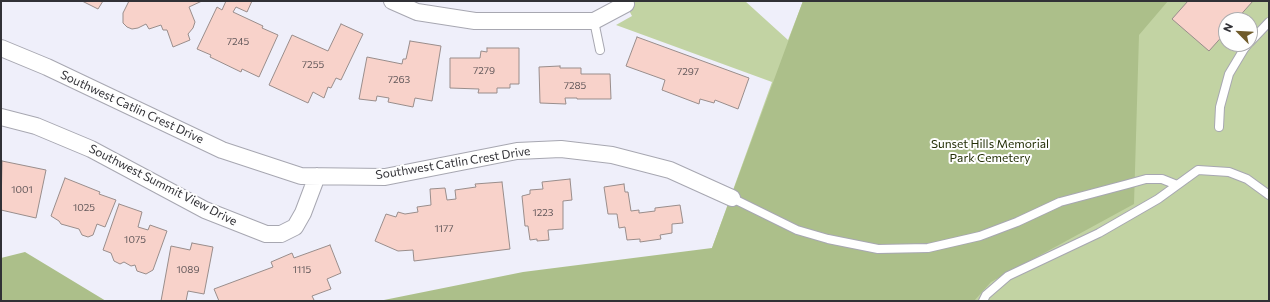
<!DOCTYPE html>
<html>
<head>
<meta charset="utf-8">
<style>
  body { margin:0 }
  #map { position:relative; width:1270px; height:302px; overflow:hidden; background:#efeffa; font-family:Commissioner,sans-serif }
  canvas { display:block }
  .frame { position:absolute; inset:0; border:2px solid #313136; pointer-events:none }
  .north { position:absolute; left:1218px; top:12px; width:40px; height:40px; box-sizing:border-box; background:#fefefe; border:1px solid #acacae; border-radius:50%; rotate:294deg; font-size:11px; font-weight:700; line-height:16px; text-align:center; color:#313136 }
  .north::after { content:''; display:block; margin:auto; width:14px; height:18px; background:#705b2a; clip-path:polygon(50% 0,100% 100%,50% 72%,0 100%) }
</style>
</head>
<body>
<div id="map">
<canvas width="1270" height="302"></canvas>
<div class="frame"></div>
<div class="north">N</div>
</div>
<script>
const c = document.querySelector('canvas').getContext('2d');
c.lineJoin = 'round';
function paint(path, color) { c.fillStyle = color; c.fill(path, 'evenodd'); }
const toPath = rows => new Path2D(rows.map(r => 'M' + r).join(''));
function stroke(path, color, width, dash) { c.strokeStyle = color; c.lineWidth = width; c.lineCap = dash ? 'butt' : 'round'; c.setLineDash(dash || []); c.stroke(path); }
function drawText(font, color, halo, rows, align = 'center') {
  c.font = font + ' Commissioner,sans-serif'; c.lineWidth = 4; c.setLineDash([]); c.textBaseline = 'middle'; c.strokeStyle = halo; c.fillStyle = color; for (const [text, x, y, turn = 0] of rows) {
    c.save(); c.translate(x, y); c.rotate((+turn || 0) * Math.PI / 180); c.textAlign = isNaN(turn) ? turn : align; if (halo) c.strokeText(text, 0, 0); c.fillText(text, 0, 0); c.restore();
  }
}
paint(toPath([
  [624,1,745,1,788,40,803,1,1269,1,1269,301,814,301,712,248,772,82,616,25,632,16],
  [1226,20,1250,20,1250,44,1226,44]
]), '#c2d3a3');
paint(toPath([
  [803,1,1168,1,1139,35,1134,204,991,282,974,301,379,301,523,272,712,248],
  [25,252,106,301,1,301,1,258]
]), '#acbf8a');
const building = toPath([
  [82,1,103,1,98,9,82,1],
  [129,1,202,1,189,7,195,22,193,28,188,34,190,40,173,47,167,30,163,30,161,25,149,29,146,24,138,28,132,29,127,27,123,23,123,13,129,1],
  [226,1,252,1,247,12,236,7,233,12,263,26,262,28,278,35,259,77,242,69,241,72,210,57,211,55,197,49,217,7,222,10,226,1],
  [1188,1,1253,1,1236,20,1226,20,1226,32,1209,51,1172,19,1188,1],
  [341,24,363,34,341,80,336,78,331,88,328,87,324,98,313,92,308,103,269,85,292,35,328,51,341,24],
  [637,37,749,78,738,109,715,100,714,103,700,99,699,104,662,90,665,80,626,66,637,37],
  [410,41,441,46,432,101,415,98,413,107,388,102,389,98,377,96,376,101,359,99,367,57,402,64,403,59,406,59,410,41],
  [487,48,519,48,519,84,510,84,510,88,497,88,497,93,478,93,479,89,450,88,450,58,480,58,481,51,487,52,487,48],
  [560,66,560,68,581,68,581,74,610,74,611,99,577,99,577,98,565,98,566,104,540,103,539,67,560,66],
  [2,161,46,170,36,218,1,210,2,161],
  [65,178,100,192,99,194,116,200,105,227,97,224,93,235,88,237,82,235,79,229,61,224,59,221,51,216,65,178],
  [570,179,572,200,563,201,563,229,548,230,549,240,537,241,537,239,530,240,528,226,525,226,522,196,530,194,530,190,543,189,542,182,570,179],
  [502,182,510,249,414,261,413,250,398,251,375,241,386,214,396,217,398,212,405,214,418,212,417,207,431,205,430,189,445,188,447,200,456,199,455,190,476,187,475,184,502,182],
  [624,184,625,192,628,192,631,211,639,210,639,213,655,211,655,208,680,205,683,223,672,224,672,233,660,235,661,239,640,242,640,239,627,240,625,227,619,228,617,214,608,214,604,187,624,184],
  [119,204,142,212,138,227,148,230,150,225,167,231,153,270,146,274,137,271,135,265,131,266,124,262,120,264,114,261,111,253,103,250,119,204],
  [192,243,213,247,204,294,188,291,186,301,161,301,171,246,190,250,192,243],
  [330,245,341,273,327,279,331,289,312,296,314,300,311,301,219,301,214,289,273,267,271,262,292,253,294,258,330,245]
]);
paint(building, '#f8d2ca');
stroke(building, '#998d8b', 1);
const service = toPath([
  [594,21,600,50],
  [1250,42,1269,22],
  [1219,127,1220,107,1229,74,1244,49,1248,44],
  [732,198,797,230,828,239,878,249,928,248,980,236,1017,222,1060,202,1128,184,1146,179,1162,179,1177,185],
  [983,301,986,295,1008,276,1099,233,1158,199,1198,170,1229,172,1247,179,1269,195]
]);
const minor = toPath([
  [392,1,417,12,475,21,594,21,626,4],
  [1,48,47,67,222,150,301,176,385,177,517,151,561,149,612,155,670,170,732,198],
  [1,117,36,126,91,149,205,210,266,234,281,234,295,227,303,213,317,176]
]);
stroke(service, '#a7a7b1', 10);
stroke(minor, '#a7a7b1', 18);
stroke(service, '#fff', 8);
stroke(minor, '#fff', 16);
drawText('10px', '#63595b', null, [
  ["7245",238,42],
  ["7255",313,65],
  ["7279",484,71],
  ["7297",688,72],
  ["7263",399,80],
  ["7285",575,86],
  ["1001",22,190],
  ["1025",84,208],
  ["1223",543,213],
  ["1177",444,229],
  ["1075",135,240],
  ["1089",188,270],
  ["1115",302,270]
]);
drawText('12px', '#313136', '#fefefe', [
  ["Southwest Catlin Crest Drive",132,107,25],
  ["Southwest Catlin Crest Drive",453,163,-9],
  ["Southwest Summit View Drive",163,185,27]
]);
drawText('12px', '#232f06', '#fefefe', [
  ["Sunset Hills Memorial",990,144],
  ["Park Cemetery",990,158]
]);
</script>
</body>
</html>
